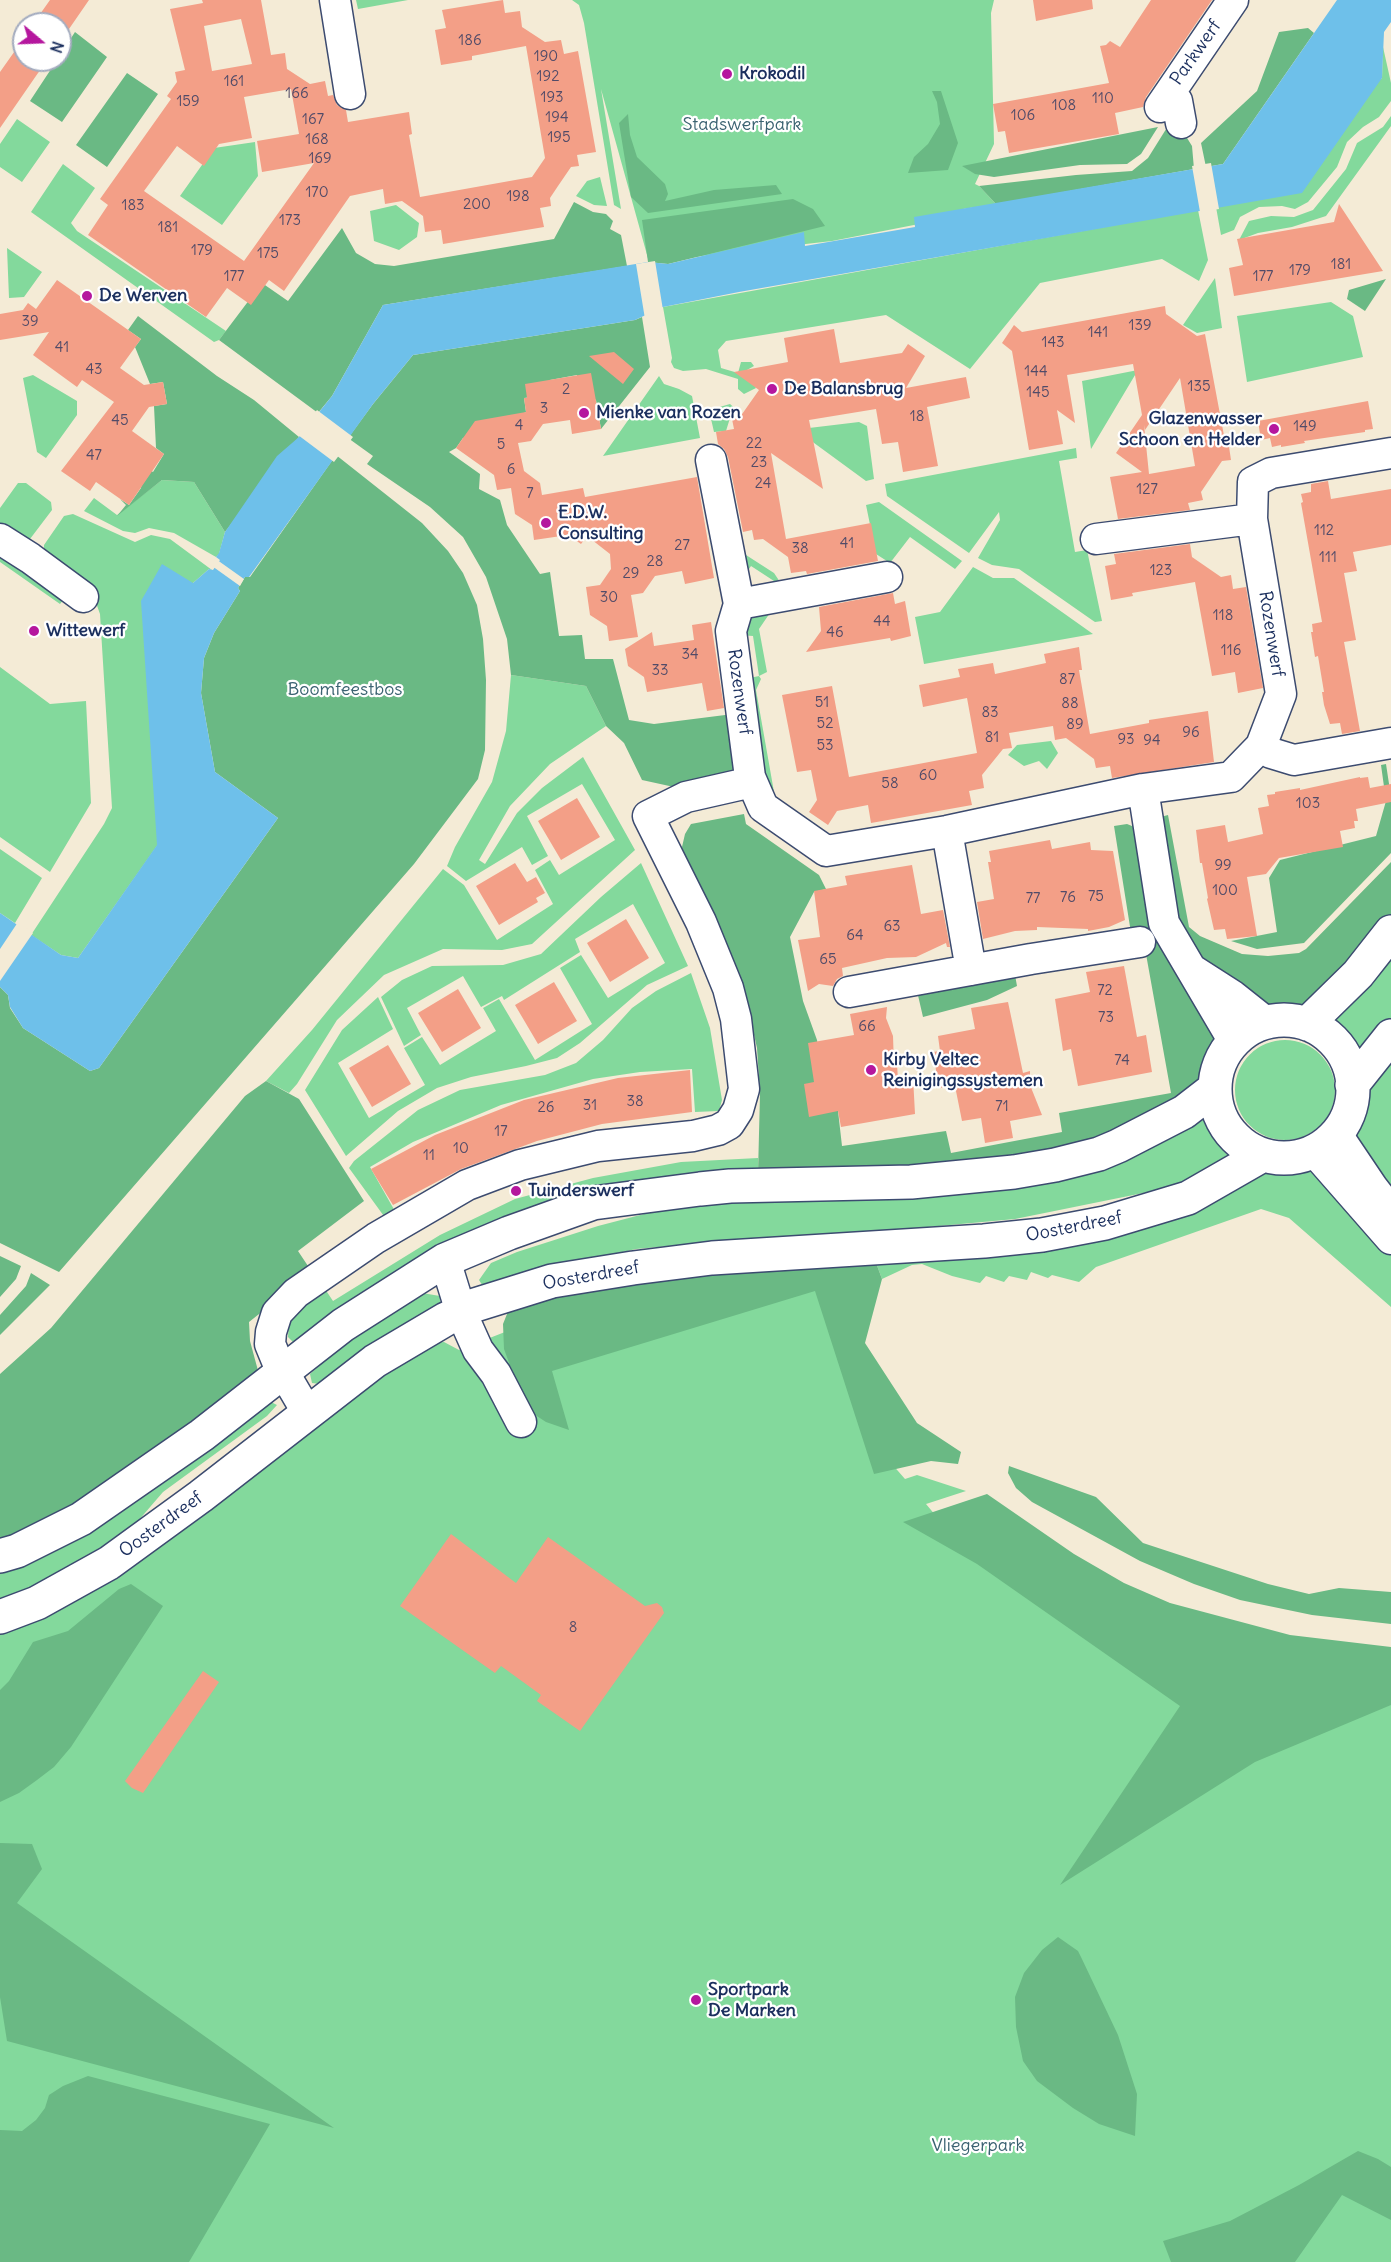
<!DOCTYPE html>
<html>
<head>
<meta charset="utf-8">
<style>
  body { margin:0 }
  #map { position:relative; width:1391px; height:2262px; overflow:hidden; background:#f4ebd6; font-family:Delius,sans-serif }
  canvas { display:block }
  .north { position:absolute; left:12px; top:12px; width:60px; height:60px; box-sizing:border-box; background:#fff; border:2px solid #a4acbf; border-radius:50%; rotate:109deg; font-size:16px; font-weight:700; line-height:24px; text-align:center; color:#1b2f5e }
  .north::after { content:''; display:block; margin:auto; width:21px; height:27px; background:#b5179e; clip-path:polygon(50% 0,100% 100%,50% 72%,0 100%) }
</style>
</head>
<body>
<div id="map">
<canvas width="1391" height="2262"></canvas>
<div class="north">N</div>
</div>
<script>
const c = document.querySelector('canvas').getContext('2d');
c.lineJoin = 'round';
function paint(path, color) { c.fillStyle = color; c.fill(path, 'evenodd'); }
const toPath = rows => new Path2D(rows.map(r => 'M' + r).join(''));
function stroke(path, color, width, dash) { c.strokeStyle = color; c.lineWidth = width; c.lineCap = dash ? 'butt' : 'round'; c.setLineDash(dash || []); c.stroke(path); }
function drawText(font, color, halo, rows, align = 'center') {
  c.font = font + ' Delius,sans-serif'; c.lineWidth = 4.5; c.setLineDash([]); c.textBaseline = 'middle'; c.strokeStyle = halo; c.fillStyle = color; for (const [text, x, y, turn = 0] of rows) {
    c.save(); c.translate(x, y); c.rotate((+turn || 0) * Math.PI / 180); c.textAlign = isNaN(turn) ? turn : align; if (halo) c.strokeText(text, 0, 0); c.fillText(text, 0, 0); c.restore();
  }
}
paint(toPath([
  [356,0,408,0,358,9],
  [572,0,994,0,991,13,994,144,975,184,979,186,996,204,963,209,960,216,832,241,649,262,601,89,621,209,614,205,584,23,579,5],
  [1383,47,1391,83,1391,101,1379,117,1363,127,1347,142,1337,167,1308,202,1295,209,1282,206,1259,207,1240,217,1234,230,1221,235,1216,207,1382,78],
  [1391,116,1391,126,1326,216,1292,227,1258,233,1239,240,1249,221,1271,216,1294,217,1313,210,1346,169,1357,143,1383,127],
  [17,119,50,142,22,182,0,167,0,144],
  [255,142,258,176,222,225,180,196,214,148],
  [63,164,95,188,71,223,77,231,226,331,219,340,214,342,31,212],
  [600,177,607,206,594,205,576,196,587,181],
  [396,205,419,223,417,237,399,250,374,241,370,211],
  [1198,210,1208,260,1199,281,1162,259,1040,283,970,369,886,315,726,341,718,350,721,368,738,373,741,362,751,362,754,366,747,370,756,388,744,394,738,389,738,379,706,369,683,371,674,368,671,362,672,358,663,307],
  [7,248,42,272,24,297,9,298],
  [1215,278,1222,328,1197,333,1183,325],
  [1331,302,1353,316,1363,357,1247,382,1237,316],
  [1138,370,1091,449,1082,381],
  [33,375,77,401,77,415,46,458,37,452,23,378],
  [659,376,664,384,679,389,692,396,700,438,603,456],
  [730,404,739,412,730,418,726,431,714,432,709,410],
  [859,422,867,426,874,479,866,481,810,440,809,428],
  [1076,448,1077,458,1059,461,1075,552,1087,550,1102,621,1095,622,1092,620,1019,569,992,565,978,558,1000,520,999,512,969,553,887,496,885,484],
  [162,480,194,482,225,532,219,554,216,557,174,533,149,528,135,533,123,531,84,511,94,498,117,515],
  [18,483,26,483,51,502,52,510,30,539,22,540,0,523,0,508],
  [879,502,962,561,955,569,910,537,890,563,876,554,866,505],
  [73,514,135,542,151,535,170,539,212,570,209,569,193,583,159,843,78,958,61,955,31,935,104,824,112,808,100,614,91,589,44,553,44,545,64,516],
  [0,554,64,599,60,604,0,562],
  [736,554,746,555,774,573,780,582,766,593,774,581,751,566,743,578],
  [973,567,993,578,1014,578,1093,634,924,664,915,617,940,612],
  [774,607,759,629,767,672,759,676,761,679,756,690,774,792,767,794,745,679,759,676,753,636,739,635,741,620],
  [0,667,50,704,86,701,91,803,50,872,0,837],
  [511,675,586,686,606,726,550,764,510,806,479,860,485,864,517,813,542,788,583,757,635,850,532,944,502,950,443,949,384,975,337,1020,297,1084,289,1093,266,1081,312,1030,443,869,464,885,497,940,553,904,535,870,550,860,559,875,615,840,582,784,527,816,548,856,532,865,522,847,466,881,447,866,455,847,492,782,506,731],
  [1051,741,1058,753,1047,769,1039,761,1024,766,1008,755,1017,745],
  [0,849,42,878,15,923,0,913],
  [641,863,688,966,647,985,580,1043,557,1058,526,1066,471,1077,437,1088,398,1111,346,1156,305,1090,342,1030,378,997,393,1029,338,1063,369,1118,425,1085,404,1048,422,1037,440,1065,496,1031,483,1008,499,999,535,1060,592,1024,560,968,581,955,608,998,665,963,633,904,575,939,580,952,504,1000,502,996,481,1007,463,976,407,1008,421,1035,404,1046,381,997,402,980,432,966,503,965,541,954,601,897],
  [1391,957,1391,1029,1362,1054,1344,1031,1331,1019],
  [691,973,710,1028,722,1100,719,1111,695,1112,692,1069,640,1072,593,1079,501,1105,413,1142,370,1167,396,1213,386,1219,349,1168,354,1161,418,1110,460,1090,545,1075,576,1063,603,1040,632,1008,656,991],
  '1235 1090a50 50 0 1 1 100 0a50 50 0 1 1-100 0Z',
  [1391,1052,1391,1199,1353,1139,1363,1109,1367,1084],
  [1209,1115,1224,1141,1238,1156,1200,1178,1163,1189,1015,1219,885,1231,772,1237,636,1249,500,1280,484,1288,479,1280,491,1263,517,1252,598,1226,671,1207,1146,1142],
  [758,1158,758,1173,681,1174,532,1207,486,1227,297,1346,288,1337,289,1319,323,1286,333,1301,440,1235,515,1199,593,1178,681,1162],
  [1271,1169,1288,1171,1300,1169,1315,1173,1391,1253,1391,1307,1289,1218,1261,1209,1096,1267,1079,1282,1052,1275,1048,1278,1031,1272,1027,1280,1009,1276,1004,1282,986,1276,980,1283,952,1276,922,1264,912,1265,882,1279,875,1260],
  [824,1283,884,1455,905,1479,917,1475,966,1491,926,1504,941,1522,1391,1682,1391,2262,0,2262,0,1629,387,1368,433,1343,444,1342,459,1350,584,1301],
  [422,1293,440,1296,441,1308,320,1384,312,1383,310,1374,336,1351,366,1326],
  [271,1402,277,1405,267,1416,163,1492,132,1528,63,1577,0,1601,0,1569]
]), '#83d99c');
paint(toPath([
  [1308,28,1314,33,1223,164,1206,167,1201,143,1257,91,1279,32],
  [75,32,107,57,62,122,30,101,57,60,60,60,60,55],
  [127,73,158,94,107,167,76,145],
  [932,91,941,91,958,143,948,170,908,173,914,157,928,144,940,124,937,102],
  [628,114,630,135,637,157,665,184,668,194,665,201,714,190,776,185,782,194,648,213,631,197,619,123],
  [1179,125,1192,146,1194,169,996,204,979,186,1076,175,1132,171,1148,158,1168,126],
  [1158,127,1141,154,1127,164,1080,165,994,177,975,174,962,166],
  [793,199,813,209,825,226,668,264,648,262,642,220],
  [574,202,593,212,606,214,613,221,610,229,621,235,627,266,383,305,332,396,318,413,219,340,262,283,288,301,342,228,356,253,375,264,394,266,554,239],
  [1386,279,1365,311,1347,299,1349,290],
  [138,316,217,376,254,400,299,437,225,532,194,482,162,480,117,516,126,505,120,499,129,505,141,488,144,466,153,472,164,454,156,448,154,406,167,404,163,382,150,384,135,347,141,339,128,330],
  [642,317,650,367,601,429,596,400,580,389,577,375,550,380,538,396,524,398,526,412,488,433,463,438,456,448,449,452,480,474,479,489,500,500,507,525,540,574,550,572,559,636,582,635,585,659,613,659,629,720,654,724,733,714,744,774,674,787,642,780,624,743,606,726,586,686,511,675,507,639,486,577,463,537,430,507,367,464,373,456,348,438,373,404,413,355,635,320],
  [336,455,422,523,448,551,463,573,477,605,483,639,486,680,485,750,478,779,414,864,59,1272,0,1243,0,987,8,995,10,1008,23,1028,90,1071,99,1068,278,818,215,772,201,693,204,658,214,633,240,591,238,588,245,577,250,577],
  [1386,764,1391,797,1391,853,1304,943,1257,949,1231,941,1277,932,1269,878,1280,860,1376,836,1386,801,1381,765],
  [744,814,746,824,819,875,826,889,814,892,790,937,803,1001,817,1040,826,1093,838,1111,842,1146,946,1131,951,1153,1062,1132,1059,1113,1171,1093,1144,943,1131,933,1114,826,1127,824,1137,828,1225,1044,1212,1068,1208,1086,1200,1096,1075,1147,946,1166,758,1173,760,1094,757,1048,743,986,725,943,684,864,682,847,685,834,691,824],
  [1168,815,1189,927,1200,936,1242,954,1268,956,1299,953,1306,949,1391,862,1391,917,1309,1008,1262,1009,1185,949,1174,920,1157,818],
  [1015,975,1017,986,987,1000,923,1017,917,991],
  [266,1081,299,1099,364,1201,298,1251,312,1272,249,1322,250,1341,260,1378,162,1453,0,1549,0,1374,51,1328,245,1096],
  [0,1256,21,1266,16,1279,0,1297],
  [875,1260,882,1279,865,1343,917,1423,961,1452,958,1464,931,1461,874,1474,815,1291,552,1371,569,1430,546,1422,526,1409,504,1349,503,1324,509,1309,645,1271],
  [31,1273,50,1285,0,1335,0,1315,26,1286],
  [1009,1466,1096,1497,1143,1543,1268,1584,1309,1594,1339,1588,1391,1592,1391,1624,1312,1615,1240,1600,1194,1584,1140,1561,1032,1502,1016,1488,1008,1473],
  [987,1494,1074,1554,1124,1583,1170,1603,1290,1635,1391,1647,1391,1705,1255,1762,1060,1885,1180,1706,977,1564,903,1522],
  [131,1584,163,1606,71,1747,54,1767,37,1780,19,1793,0,1802,0,1690,9,1681,33,1642,68,1631,119,1589],
  [0,1843,32,1844,42,1869,17,1903,334,2128,7,2041,0,1997],
  [1058,1937,1078,1951,1081,1957,1118,2035,1137,2094,1135,2136,1099,2124,1073,2108,1037,2081,1023,2061,1016,2027,1015,1997,1024,1973,1042,1950],
  [88,2076,270,2124,189,2262,0,2262,0,2130,22,2131,36,2120,45,2108,49,2095,63,2086],
  [1358,2151,1378,2159,1391,2167,1391,2220,1342,2195,1295,2262,1171,2262,1163,2241,1230,2221,1299,2185]
]), '#6ab984');
paint(toPath([
  [1337,0,1391,0,1391,22,1384,32,1382,78,1302,193,739,292,663,307,635,320,413,355,373,404,249,577,245,577,238,588,240,591,214,633,204,658,201,693,215,772,278,818,99,1068,90,1071,23,1028,10,1007,8,995,0,987,0,913,61,955,78,958,157,845,141,601,162,564,193,583,209,569,213,570,220,560,216,557,219,553,225,532,277,456,299,437,332,396,383,305,648,262,668,264,804,232,805,246,915,227,914,217,1223,164]
]), '#6ec0ea');
paint(toPath([
  [1211,163,1219,209,1200,212,1192,166],
  [655,261,663,310,645,319,636,264],
  [317,410,353,437,334,462,298,435],
  [213,557,244,579,240,586,212,566,216,561],
  [18,922,33,933,0,981,0,949]
]), '#f4ebd6');
paint(toPath([
  [50,0,89,0,60,42,60,24,33,24],
  [202,0,261,0,271,55,285,53,287,69,310,84,325,81,328,96,333,95,337,105,346,110,348,122,409,112,412,134,409,135,420,197,532,177,545,158,526,46,472,56,472,60,441,65,435,30,446,28,442,10,503,0,505,13,520,11,522,27,545,42,561,40,564,54,578,51,596,152,577,155,579,166,571,167,558,186,550,198,551,206,540,208,544,227,443,244,441,230,425,232,423,216,402,201,385,204,383,189,350,196,284,291,269,280,251,305,227,288,206,317,88,235,108,205,100,199,171,99,167,96,177,82,175,72,185,70,170,9,203,3],
  [241,19,252,64,212,71,204,26],
  [291,89,299,134,257,141,262,172,314,163,244,261,144,191,177,146,204,166,219,144,252,138,244,97],
  [1033,0,1092,0,1093,9,1036,21],
  [1151,0,1212,0,1146,97,1143,107,1115,113,1119,134,1009,153,1005,131,998,132,993,104,1109,83,1100,46,1106,45,1110,41,1120,47],
  [24,38,24,60,47,60,0,128,0,72],
  [1339,204,1383,271,1234,296,1229,268,1243,265,1237,239,1334,222],
  [57,280,141,339,120,368,144,385,163,382,167,404,149,407,132,431,164,454,129,505,96,482,90,491,61,471,114,402,82,380,77,387,33,355,49,332,0,340,0,314,23,310,28,303,36,309],
  [1165,306,1166,314,1197,336,1205,334,1225,441,1228,440,1231,460,1222,461,1201,492,1203,500,1188,503,1190,510,1118,519,1110,477,1142,472,1116,453,1142,415,1133,364,1067,375,1075,423,1057,410,1063,444,1029,450,1012,351,1002,343,1014,325,1022,332],
  [1180,378,1195,466,1149,474,1144,425,1145,430],
  [834,329,840,363,902,353,908,344,925,356,906,388,966,377,970,398,927,407,938,466,903,472,898,442,882,444,876,409,809,420,823,489,771,453,786,539,871,523,878,561,807,574,806,571,791,573,788,557,763,539,754,540,752,530,743,532,728,457,724,449,718,444,716,432,734,429,732,419,740,417,759,390,734,372,788,362,784,338],
  [614,352,634,369,623,384,589,356],
  [591,373,601,429,572,434,570,420,543,424,531,441,518,443,524,471,540,483,542,495,583,488,585,497,697,477,714,578,685,584,682,571,655,576,643,593,631,595,638,637,609,641,607,626,590,615,586,587,600,585,611,569,610,554,587,536,581,544,568,535,534,540,532,525,515,514,511,488,497,490,494,475,456,448,475,421,526,412,524,398,527,398,525,384],
  [1368,401,1373,429,1365,430,1365,432,1304,441,1305,443,1281,447,1281,445,1272,447,1270,438,1261,440,1258,421],
  [1328,481,1331,499,1391,489,1391,545,1353,552,1357,571,1344,573,1356,640,1344,642,1360,731,1342,734,1340,723,1330,724,1324,705,1322,692,1324,692,1318,656,1315,657,1311,632,1313,632,1312,624,1322,622,1301,503,1303,502,1301,494,1311,492,1311,484],
  [1190,544,1192,557,1221,577,1231,575,1233,589,1246,587,1263,688,1238,693,1235,672,1212,676,1195,582,1132,593,1133,596,1111,600,1105,566,1116,564,1114,554],
  [893,593,895,604,905,601,911,636,891,641,890,638,806,652,821,631,819,607],
  [711,622,724,708,707,711,702,683,647,692,644,677,628,666,625,649,652,632,654,646,694,640,692,625],
  [1079,647,1082,670,1079,670,1090,734,1149,723,1149,720,1208,711,1214,762,1112,778,1110,766,1096,768,1094,759,1066,738,1055,740,1053,726,1009,733,1012,748,1003,749,982,775,984,788,969,791,972,805,871,823,868,805,837,811,828,825,809,812,817,800,811,770,797,772,782,695,832,686,849,777,977,753,967,698,923,707,919,685,960,677,958,669,993,663,995,674,1046,663,1044,654],
  [1360,777,1360,778,1368,777,1370,788,1391,784,1391,802,1356,809,1358,821,1354,821,1355,828,1340,831,1343,847,1279,858,1266,874,1247,877,1257,936,1227,939,1225,929,1214,930,1207,899,1208,898,1202,863,1200,863,1196,830,1225,825,1228,842,1263,834,1258,808,1269,806,1267,795,1275,794,1275,792,1300,788,1300,790],
  [577,798,600,837,561,860,538,821],
  [1050,840,1052,849,1090,842,1091,850,1113,851,1125,920,1109,927,1088,931,1088,929,1037,927,1037,930,1015,931,983,939,977,902,994,899,988,862,991,862,989,851],
  [515,863,527,882,536,877,545,893,536,898,538,902,499,925,476,886],
  [912,865,921,914,943,910,950,947,947,947,946,943,916,957,887,958,842,968,843,976,837,979,833,986,819,984,808,991,798,940,820,937,814,891,847,885,845,876],
  [626,919,649,958,610,982,587,943],
  [1124,966,1137,1037,1146,1035,1152,1072,1078,1086,1071,1049,1063,1051,1055,999,1090,992,1086,972],
  [554,982,577,1021,538,1044,515,1005],
  [458,989,481,1028,442,1052,418,1013],
  [1008,1002,1023,1073,1030,1071,1030,1085,1042,1115,1010,1121,1013,1138,985,1143,981,1118,962,1121,955,1086,939,1088,933,1052,940,1051,938,1036,975,1029,971,1008],
  [887,1007,886,1018,893,1036,894,1065,897,1064,898,1080,913,1077,915,1114,841,1127,838,1111,809,1117,804,1084,814,1082,808,1043,854,1035,850,1014],
  [388,1045,411,1084,372,1107,349,1068],
  [690,1070,692,1112,602,1124,537,1141,461,1169,393,1205,371,1169,435,1135,524,1100,618,1078],
  [451,1534,516,1583,548,1537,645,1606,657,1603,662,1607,664,1613,661,1617,580,1731,537,1701,541,1695,501,1666,495,1673,400,1606],
  [203,1671,219,1682,143,1793,132,1788,125,1781]
]), '#f39f87');
const minor = toPath([
  [335,0,350,94],
  [1177,101,1181,123],
  [1160,107,1233,0],
  [711,460,739,604,731,631,750,777,763,807,826,851,947,831,1143,789,1231,777,1261,746,1281,694,1252,519,1253,482,1271,473,1391,453],
  [0,539,30,558,83,597],
  [1096,539,1252,519],
  [739,604,887,577],
  [1261,746,1271,753,1294,760,1391,743],
  [1143,789,1164,923,1234,1042],
  [947,831,971,970],
  [1194,971,1233,996,1267,1023],
  [849,992,1031,959,1140,942],
  [1336,1133,1373,1188,1391,1211],
  [1314,1151,1391,1239],
  [445,1260,461,1312,478,1350,496,1374,521,1422],
  [307,1412,277,1361,270,1344,271,1332,277,1313,296,1293,376,1238,467,1185,520,1165,598,1146,693,1136,718,1130,729,1124,738,1110,744,1089,736,1019,728,988,701,922,648,816,686,797,752,782]
]);
const major = toPath([
  '1215 1089a69 69 0 1 1 138 0a69 69 0 1 1-138 0Z',
  [1307,1024,1358,974,1391,932],
  [1352,1085,1391,1036],
  [0,1556,17,1551,81,1519,202,1435,343,1325,445,1260,509,1233,593,1203,700,1189,730,1186,911,1182,1014,1172,1055,1165,1099,1154,1118,1146,1184,1112,1215,1088],
  [0,1617,37,1603,109,1563,201,1496,375,1361,446,1319,475,1305,552,1281,633,1268,712,1258,984,1241,1042,1235,1105,1223,1188,1198,1263,1155]
]);
stroke(minor, '#3c4b70', 33);
stroke(major, '#3c4b70', 36);
stroke(minor, '#fff', 30);
stroke(major, '#fff', 33);
for (const [x, y, r, color] of [
  [727,74,6,"#b5179e"],
  [87,296,6,"#b5179e"],
  [772,389,6,"#b5179e"],
  [584,413,6,"#b5179e"],
  [1274,429,6,"#b5179e"],
  [546,523,6,"#b5179e"],
  [34,631,6,"#b5179e"],
  [871,1070,6,"#b5179e"],
  [516,1191,6,"#b5179e"],
  [696,2000,6,"#b5179e"]
]) { const dot = new Path2D(); dot.arc(x, y, r, 0, 2 * Math.PI); c.fillStyle = color; c.fill(dot); stroke(dot, '#fff', 2); }
drawText('15px', '#514b68', null, [
  ["186",470,41],
  ["190",546,57],
  ["192",548,77],
  ["161",234,82],
  ["166",297,94],
  ["193",552,98],
  ["110",1103,99],
  ["159",188,102],
  ["108",1064,106],
  ["106",1023,116],
  ["194",557,118],
  ["167",313,120],
  ["195",559,138],
  ["168",317,140],
  ["169",320,159],
  ["170",317,193],
  ["198",518,197],
  ["200",477,205],
  ["183",133,206],
  ["173",290,221],
  ["181",168,228],
  ["179",202,251],
  ["175",268,254],
  ["181",1341,265],
  ["179",1300,271],
  ["177",234,277],
  ["177",1263,277],
  ["39",30,322],
  ["139",1140,326],
  ["141",1098,333],
  ["143",1053,343],
  ["41",62,348],
  ["43",94,370],
  ["144",1036,372],
  ["135",1199,387],
  ["2",566,390],
  ["145",1038,393],
  ["3",544,409],
  ["18",917,417],
  ["45",120,421],
  ["4",519,426],
  ["149",1305,427],
  ["22",754,444],
  ["5",501,445],
  ["47",94,456],
  ["23",759,463],
  ["6",511,470],
  ["24",763,484],
  ["127",1147,490],
  ["7",530,494],
  ["112",1324,531],
  ["41",847,544],
  ["27",682,546],
  ["38",800,549],
  ["111",1328,558],
  ["28",655,562],
  ["123",1161,571],
  ["29",631,574],
  ["30",609,598],
  ["118",1223,616],
  ["44",882,622],
  ["46",835,633],
  ["116",1231,651],
  ["34",690,655],
  ["33",660,671],
  ["87",1067,680],
  ["51",822,703],
  ["88",1070,704],
  ["83",990,713],
  ["52",825,724],
  ["89",1075,725],
  ["96",1191,733],
  ["81",992,738],
  ["93",1126,740],
  ["94",1152,741],
  ["53",825,746],
  ["60",928,776],
  ["58",890,784],
  ["103",1308,804],
  ["99",1223,866],
  ["100",1225,891],
  ["75",1096,897],
  ["76",1068,898],
  ["77",1033,899],
  ["63",892,927],
  ["64",855,936],
  ["65",828,960],
  ["72",1105,991],
  ["73",1106,1018],
  ["66",867,1027],
  ["74",1122,1061],
  ["38",635,1102],
  ["31",590,1106],
  ["71",1002,1107],
  ["26",546,1108],
  ["17",501,1132],
  ["10",461,1149],
  ["11",429,1156],
  ["8",573,1628]
]);
drawText('18px', '#1b2f5e', '#fff', [
  ["Parkwerf",1196,53,-55],
  ["Rozenwerf",1271,634,81],
  ["Rozenwerf",739,692,82],
  ["Oosterdreef",1074,1227,-11],
  ["Oosterdreef",591,1276,-10],
  ["Oosterdreef",161,1525,-36]
]);
drawText('bold 18px', '#1b2f5e', '#fff', [
  ["Krokodil",739,74],
  ["De Werven",99,296],
  ["De Balansbrug",784,389],
  ["Mienke van Rozen",596,413],
  ["Glazenwasser",1262,419,"right"],
  ["Schoon en Helder",1262,440,"right"],
  ["E.D.W.",558,513],
  ["Consulting",558,534],
  ["Wittewerf",46,631],
  ["Kirby Veltec",883,1060],
  ["Reinigingssystemen",883,1081],
  ["Tuinderswerf",528,1191],
  ["Sportpark",708,1990],
  ["De Marken",708,2011]
], 'left');
drawText('18px', '#3a6271', '#fff', [
  ["Stadswerfpark",742,125],
  ["Boomfeestbos",345,690],
  ["Vliegerpark",978,2146]
]);
</script>
</body>
</html>
